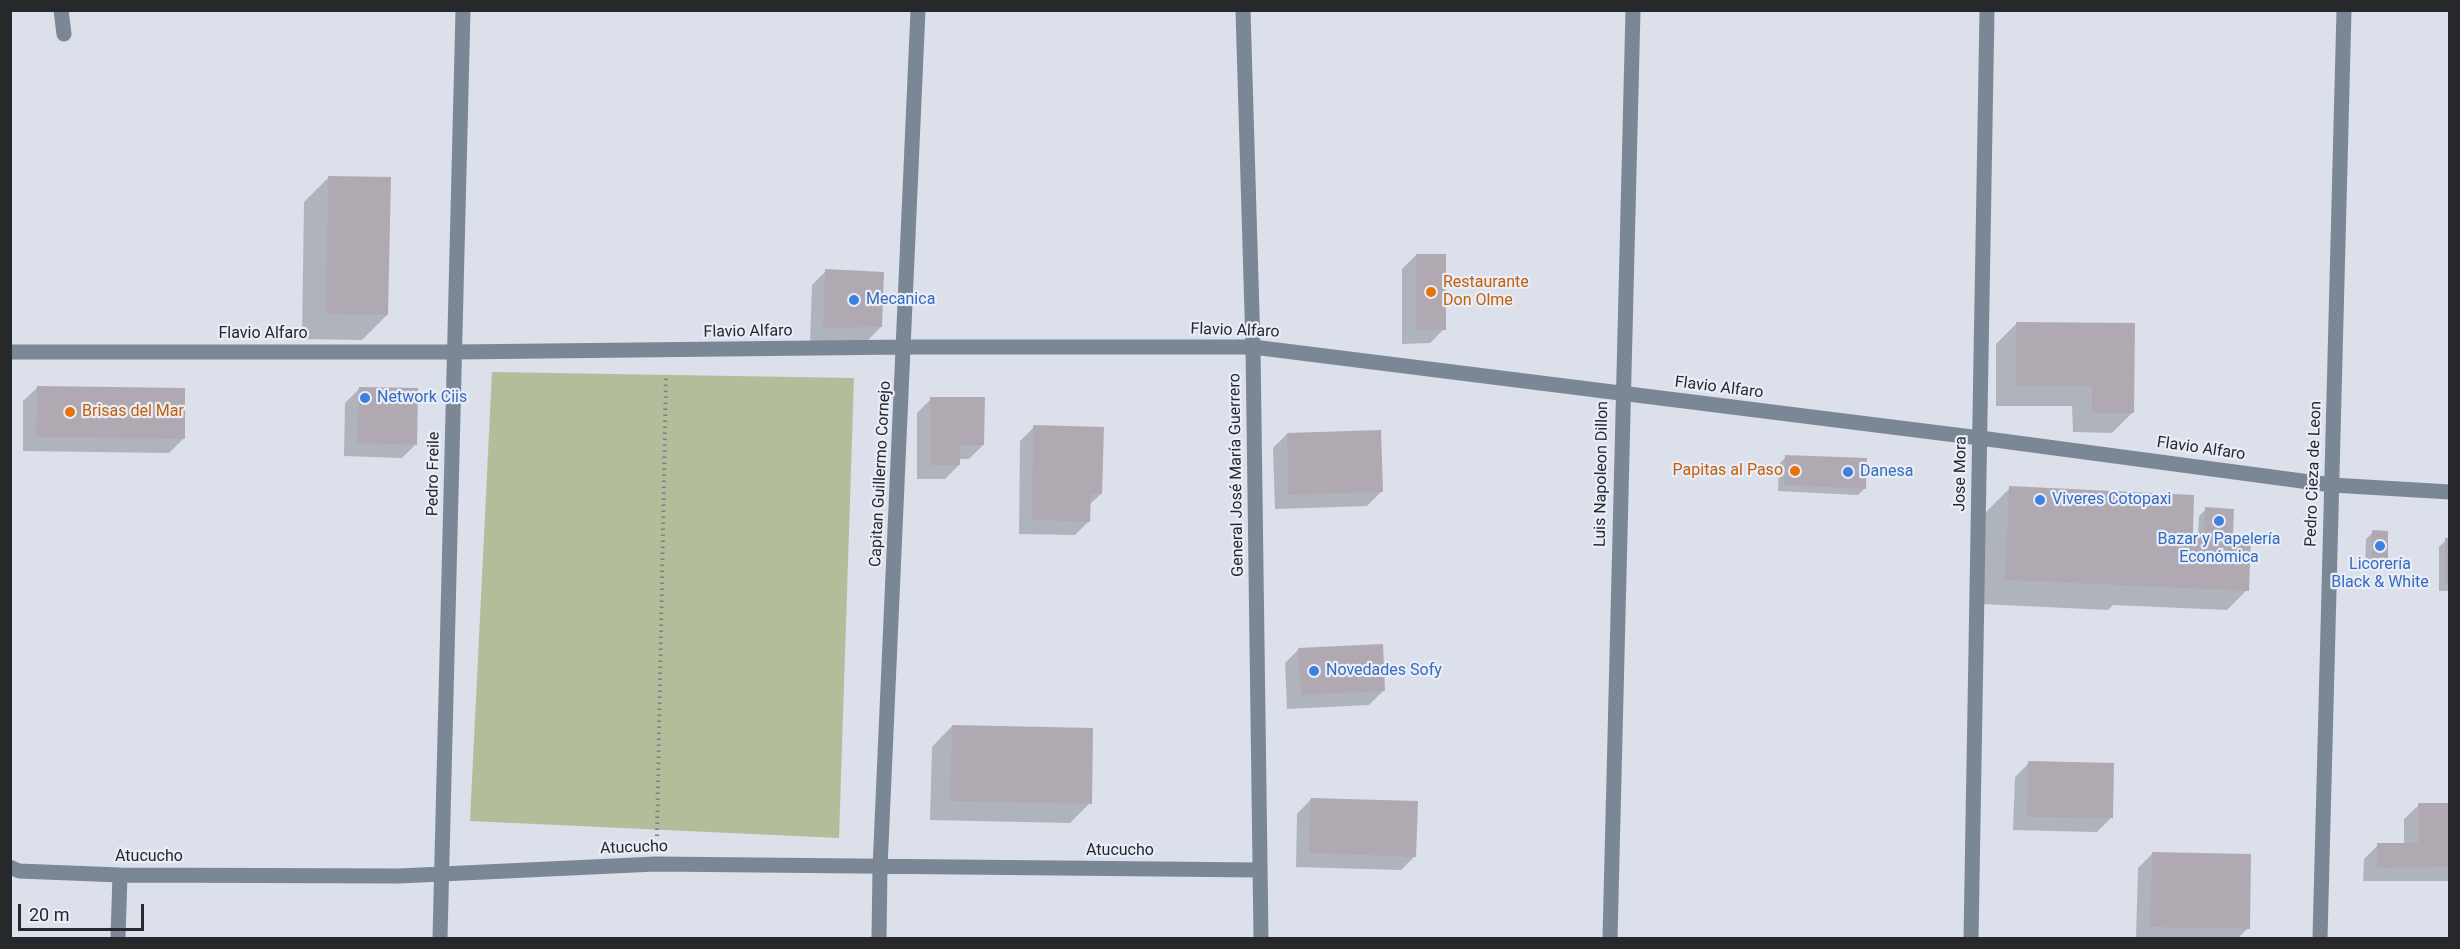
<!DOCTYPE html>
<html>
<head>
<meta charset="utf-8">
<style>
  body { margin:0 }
  #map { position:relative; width:2460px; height:949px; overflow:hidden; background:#dbe0eb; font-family:Roboto,sans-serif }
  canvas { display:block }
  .frame { position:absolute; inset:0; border:12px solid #26282c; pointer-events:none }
  .scale { position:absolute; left:18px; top:904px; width:126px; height:27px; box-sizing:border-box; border:3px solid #26282c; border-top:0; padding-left:8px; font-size:18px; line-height:21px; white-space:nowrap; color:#26282c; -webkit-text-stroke:4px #e8edf8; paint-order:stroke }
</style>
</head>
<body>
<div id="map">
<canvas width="2460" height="949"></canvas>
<div class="frame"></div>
<div class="scale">20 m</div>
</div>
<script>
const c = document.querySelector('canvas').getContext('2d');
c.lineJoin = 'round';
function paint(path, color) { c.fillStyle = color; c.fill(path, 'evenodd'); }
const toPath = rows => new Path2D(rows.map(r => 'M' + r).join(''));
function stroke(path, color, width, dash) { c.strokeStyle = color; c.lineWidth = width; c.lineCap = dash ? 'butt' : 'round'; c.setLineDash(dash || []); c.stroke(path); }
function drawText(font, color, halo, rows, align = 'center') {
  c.font = font + ' Roboto,sans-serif'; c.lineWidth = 4.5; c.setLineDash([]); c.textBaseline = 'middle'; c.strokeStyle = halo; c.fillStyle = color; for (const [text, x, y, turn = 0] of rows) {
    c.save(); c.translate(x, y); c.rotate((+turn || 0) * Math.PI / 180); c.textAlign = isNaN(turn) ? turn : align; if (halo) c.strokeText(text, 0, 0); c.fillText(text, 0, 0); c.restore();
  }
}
paint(toPath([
  [492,372,854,378,839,838,470,821]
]), '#b2be9a');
paint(toPath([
  [329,177,387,315,362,340,302,339,304,202],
  [1416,255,1444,329,1430,343,1402,344,1402,269],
  [826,271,881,327,867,341,810,342,812,285],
  [2016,324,2133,412,2112,433,2073,432,2072,406,1996,406,1996,344],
  [38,387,183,439,169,453,23,451,23,401],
  [359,389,416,444,402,458,344,456,345,403],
  [931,399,983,445,969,459,959,459,959,465,945,479,917,479,917,413],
  [1034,427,1101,494,1089,505,1089,521,1075,535,1019,534,1020,441],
  [1287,434,1381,492,1367,506,1275,509,1273,448],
  [1786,457,1865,488,1858,495,1778,491,1779,464],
  [2010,488,2198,535,2199,516,2206,509,2231,536,2247,590,2227,610,2113,605,2108,610,1981,604,1985,513],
  [2373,532,2386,562,2379,569,2365,569,2366,539],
  [2446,540,2450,540,2450,591,2439,591,2439,547],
  [1299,649,1383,691,1369,705,1287,709,1285,663],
  [952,726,1090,803,1070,823,930,820,932,747],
  [2029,763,2111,818,2097,832,2013,830,2015,777],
  [1311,799,1415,856,1401,870,1296,867,1297,814],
  [2419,805,2450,813,2450,881,2363,881,2364,859,2378,845,2404,844,2404,819],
  [2152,854,2248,928,2238,938,2136,938,2138,868]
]), '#0003');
paint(toPath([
  [328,176,391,177,388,315,326,314],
  [1416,254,1446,254,1446,330,1416,330],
  [825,269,884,272,882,327,823,328],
  [2016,322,2135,323,2134,413,2092,413,2092,386,2016,386],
  [37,386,185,388,185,439,36,437],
  [359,387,418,388,417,445,357,443],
  [930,397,985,397,984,445,960,445,960,465,930,465],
  [1033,425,1104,427,1102,494,1091,494,1090,522,1032,520],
  [1381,430,1383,492,1288,495,1287,433],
  [1785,455,1867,458,1866,489,1784,485],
  [2009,486,2194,495,2193,533,2204,533,2205,507,2234,509,2233,535,2251,535,2249,591,2005,580],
  [2372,530,2388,531,2388,563,2372,562],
  [2445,538,2450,538,2450,584,2445,584],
  [1383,644,1385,691,1301,695,1298,648],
  [952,725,1093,728,1092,804,950,801],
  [2028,761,2114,763,2113,818,2027,817],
  [1311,798,1418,801,1416,857,1309,853],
  [2418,803,2449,803,2450,867,2377,868,2377,843,2418,843],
  [2152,852,2251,854,2250,929,2150,927]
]), '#b1a9b2');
stroke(toPath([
  [657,836,666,378]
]), '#7d8087', 4, [1.5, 4.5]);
stroke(toPath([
  [61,10,64,34],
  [1243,10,1253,347,1261,938],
  [10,352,455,352,905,347,1253,347,1980,438,2332,485,2450,492],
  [10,867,19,871,120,875,399,876,656,864,1259,870],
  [118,938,120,875],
  [440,938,463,10],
  [879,938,880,868,918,10],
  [1610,938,1633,10],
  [1971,938,1987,10],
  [2320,938,2344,10]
]), '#7c8796', 15);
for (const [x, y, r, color] of [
  [1431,292,6,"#e8710a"],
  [854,300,6,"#3f7fe0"],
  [365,398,6,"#3f7fe0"],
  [70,412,6,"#e8710a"],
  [1795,471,6,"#e8710a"],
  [1848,472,6,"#3f7fe0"],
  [2040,500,6,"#3f7fe0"],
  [2219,521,6,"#3f7fe0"],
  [2380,546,6,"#3f7fe0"],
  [1314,671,6,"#3f7fe0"]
]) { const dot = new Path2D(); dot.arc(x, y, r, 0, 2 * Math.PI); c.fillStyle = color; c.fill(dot); stroke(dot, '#e8edf8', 2); }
drawText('16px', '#c56008', '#e8edf8', [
  ["Restaurante",1443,283],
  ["Don Olme",1443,301],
  ["Brisas del Mar",82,412],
  ["Papitas al Paso",1783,471,"right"]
], 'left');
drawText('16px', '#366cbe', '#e8edf8', [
  ["Mecanica",866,300],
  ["Network Ciis",377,398],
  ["Danesa",1860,472],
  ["Viveres Cotopaxi",2052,500],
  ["Bazar y Papelería",2219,540,"center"],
  ["Económica",2219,558,"center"],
  ["Licorería",2380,565,"center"],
  ["Black & White",2380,583,"center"],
  ["Novedades Sofy",1326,671]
], 'left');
drawText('16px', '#26282c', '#e8edf8', [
  ["Flavio Alfaro",1235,331,2],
  ["Flavio Alfaro",748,332,-1],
  ["Flavio Alfaro",263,334],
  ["Flavio Alfaro",1719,388,7],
  ["Flavio Alfaro",2201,449,8],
  ["Pedro Freile",434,474,-89],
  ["Capitan Guillermo Cornejo",881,474,-87],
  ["Luis Napoleon Dillon",1602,474,-89],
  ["Jose Mora",1961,474,-89],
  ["Pedro Cieza de Leon",2314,474,-88],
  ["General José María Guerrero",1237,475,-91],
  ["Atucucho",634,848,-2],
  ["Atucucho",1120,851],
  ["Atucucho",149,857]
]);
</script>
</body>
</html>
